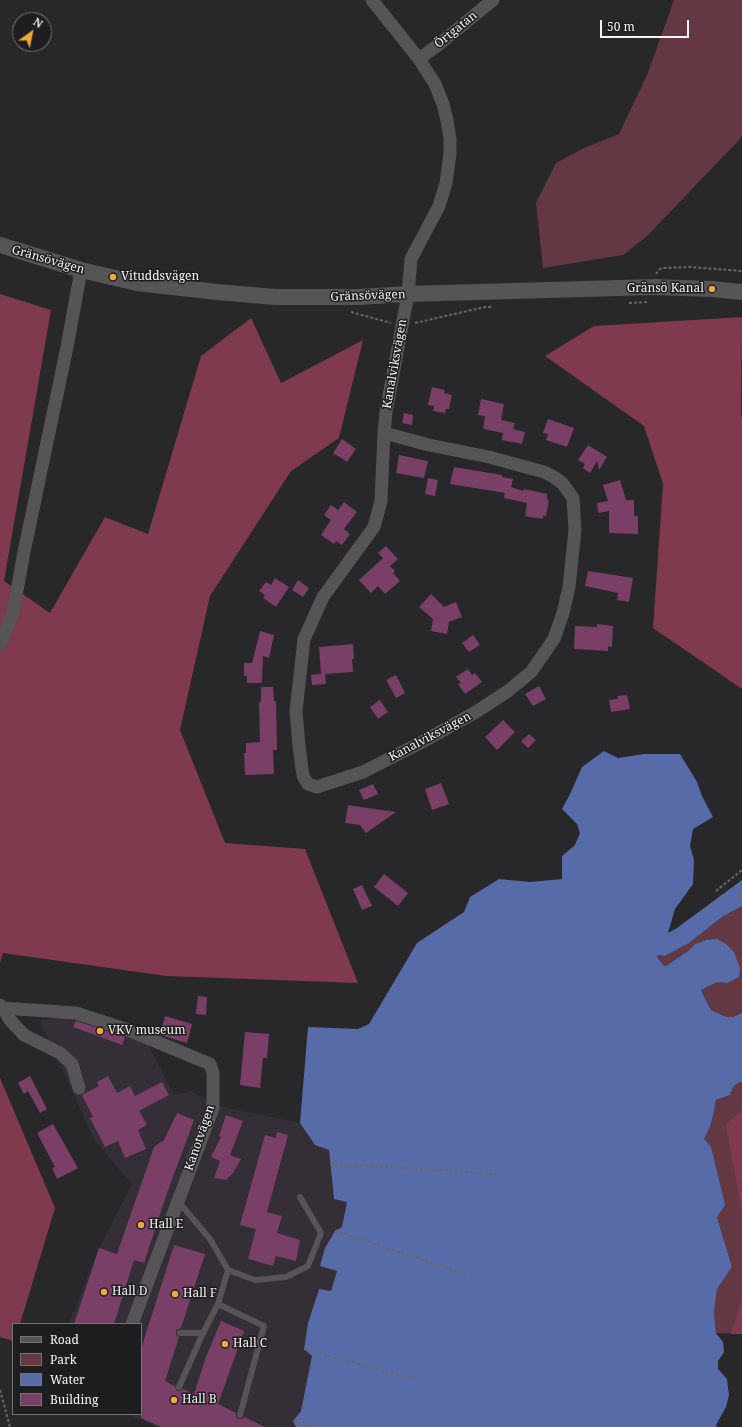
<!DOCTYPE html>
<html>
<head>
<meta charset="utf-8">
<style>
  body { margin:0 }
  #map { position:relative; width:742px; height:1427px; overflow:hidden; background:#282729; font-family:"Noto Serif",serif }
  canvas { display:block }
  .legend { position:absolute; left:12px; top:1323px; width:130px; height:92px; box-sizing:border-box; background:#1e1d1f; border:1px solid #747375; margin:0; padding:5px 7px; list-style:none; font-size:12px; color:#f5f4f5 }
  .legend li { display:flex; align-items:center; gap:8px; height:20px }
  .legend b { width:20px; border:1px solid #747375 }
  .north { position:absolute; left:12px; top:12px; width:40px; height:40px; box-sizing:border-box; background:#1e1d1f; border:1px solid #747375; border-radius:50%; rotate:33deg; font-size:11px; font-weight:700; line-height:16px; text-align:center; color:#f5f4f5 }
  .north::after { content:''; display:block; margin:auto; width:14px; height:18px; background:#ebaa39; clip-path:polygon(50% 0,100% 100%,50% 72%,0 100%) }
  .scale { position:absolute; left:600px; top:20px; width:89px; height:18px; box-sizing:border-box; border:2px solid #f5f4f5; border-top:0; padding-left:5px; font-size:12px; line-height:14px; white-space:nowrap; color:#f5f4f5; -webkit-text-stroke:3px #1e1d1f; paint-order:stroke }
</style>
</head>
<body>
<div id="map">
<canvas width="742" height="1427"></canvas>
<ul class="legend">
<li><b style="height:5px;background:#565456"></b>Road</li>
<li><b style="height:11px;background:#643842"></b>Park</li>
<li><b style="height:11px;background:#576ba8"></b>Water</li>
<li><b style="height:11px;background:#7a3f67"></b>Building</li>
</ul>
<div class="north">N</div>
<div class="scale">50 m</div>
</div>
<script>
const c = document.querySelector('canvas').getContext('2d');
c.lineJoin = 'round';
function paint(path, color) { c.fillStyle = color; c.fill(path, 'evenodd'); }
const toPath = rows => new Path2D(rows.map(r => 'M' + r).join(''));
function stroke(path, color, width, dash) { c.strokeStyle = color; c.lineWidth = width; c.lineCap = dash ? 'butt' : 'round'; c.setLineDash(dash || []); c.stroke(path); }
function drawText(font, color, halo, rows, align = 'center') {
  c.font = font + ' "Noto Serif",serif'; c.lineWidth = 3; c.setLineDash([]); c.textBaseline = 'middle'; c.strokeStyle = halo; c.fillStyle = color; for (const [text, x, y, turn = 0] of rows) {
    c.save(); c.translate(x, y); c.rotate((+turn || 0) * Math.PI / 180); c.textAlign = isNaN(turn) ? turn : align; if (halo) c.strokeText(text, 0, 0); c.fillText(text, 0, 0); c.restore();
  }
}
paint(toPath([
  [76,1015,147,1042,174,1095,191,1091,219,1106,300,1123,315,1145,329,1150,333,1198,348,1202,342,1227,320,1265,337,1271,331,1291,318,1289,308,1323,304,1349,312,1356,301,1411,293,1421,296,1427,157,1427,128,1414,141,1414,141,1324,69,1324,99,1248,132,1184,95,1141,40,1021]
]), '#342f36');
paint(toPath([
  [674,0,742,0,742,134,741,138,647,236,623,255,543,268,536,203,556,163,584,148,619,134,647,75],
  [742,906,742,1013,733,1017,725,1017,711,1010,701,989,717,981,727,983,706,940,695,944,688,951,666,966,664,966,657,957,658,955,665,956,689,943,722,917],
  [739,1082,742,1082,742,1334,716,1333,714,1313,717,1289,732,1267,717,1217,704,1139,710,1127,714,1112,716,1100,730,1095,733,1087]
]), '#643842');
paint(toPath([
  [0,294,51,310,4,581,50,613,105,517,148,534,201,356,251,318,281,383,363,340,339,438,291,471,210,596,180,730,225,843,305,849,358,983,166,976,3,953,0,963],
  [742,317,741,417,742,418,742,689,653,628,663,484,644,426,545,356,594,326],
  [0,1078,55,1208,20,1324,13,1324,13,1341,0,1337],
  [742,1111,742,1213,726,1124],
  [742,1298,742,1334,731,1334]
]), '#7f3a4d');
paint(toPath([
  [604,751,618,758,644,754,680,754,697,782,702,796,713,817,693,829,690,846,694,860,693,884,675,909,668,933,677,928,742,880,742,906,722,917,689,943,665,956,658,955,657,957,664,966,666,966,688,951,695,944,706,940,717,939,726,944,734,952,740,968,739,977,727,983,717,982,701,990,711,1010,726,1017,733,1017,742,1013,742,1082,739,1082,733,1087,730,1095,716,1100,714,1112,710,1127,704,1139,711,1147,725,1205,717,1217,732,1267,717,1289,714,1313,716,1333,723,1342,724,1352,718,1361,718,1369,727,1379,729,1395,726,1407,716,1425,717,1427,296,1427,293,1421,301,1411,312,1356,304,1349,308,1323,319,1289,331,1291,337,1271,320,1266,325,1248,335,1231,342,1227,347,1202,334,1199,329,1150,315,1145,300,1123,308,1027,358,1029,369,1024,417,943,464,912,470,897,499,879,530,882,562,879,562,856,575,845,580,833,577,824,562,809,570,794,582,767]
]), '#576ba8');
paint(toPath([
  [432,387,445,390,444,393,452,395,449,409,446,409,445,413,433,411,434,406,428,405],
  [481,399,504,404,501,420,515,423,513,429,525,432,522,444,502,440,503,433,483,429,485,416,478,415],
  [404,413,413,415,412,425,402,423],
  [548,419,574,428,567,447,546,440,548,434,543,433],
  [342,439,356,449,347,462,333,453],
  [588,445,607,457,599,470,597,461,590,473,583,468,585,464,578,460],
  [399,455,428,461,424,478,396,473],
  [454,467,502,475,502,477,513,479,511,487,523,491,524,489,547,494,547,499,549,500,546,516,543,516,543,519,525,516,527,503,504,498,505,493,450,484],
  [428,478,438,480,435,496,425,494],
  [620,480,626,500,634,500,634,516,638,516,638,534,609,533,609,511,598,513,597,503,608,501,603,485],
  [344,502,357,512,344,529,350,534,342,545,336,541,334,544,321,535,331,520,324,515,331,505,338,510],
  [386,546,398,559,390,566,395,571,393,573,400,581,385,594,378,586,371,593,359,580,383,558,378,553],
  [588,571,633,578,629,602,617,600,618,593,585,586],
  [275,578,289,587,276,607,263,598,265,595,259,591,266,582,271,585],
  [298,580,309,588,303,597,292,590],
  [431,594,444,607,456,602,462,617,449,622,447,634,431,631,433,619,419,607],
  [597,624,613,626,612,647,608,646,608,651,574,649,575,626,597,627],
  [260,631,274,635,269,658,263,656,262,683,247,683,247,676,244,676,244,663,252,663],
  [473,635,480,645,469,652,462,643],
  [353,644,354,659,352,659,353,672,325,674,326,684,312,685,311,675,321,674,319,647],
  [468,669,472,675,475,673,482,682,465,694,458,684,461,683,456,677],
  [396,675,405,693,396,698,386,680],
  [539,686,546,699,533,706,525,694],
  [261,687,273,687,274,701,276,701,277,750,273,750,274,774,245,775,244,753,246,753,246,743,260,742,259,702,261,702],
  [627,695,630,709,611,712,609,700,618,699,617,696],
  [380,700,388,712,378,719,370,707],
  [503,720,515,732,497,750,485,737],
  [529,734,536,740,528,748,521,741],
  [441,783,449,804,432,810,425,789],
  [373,784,378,794,364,800,359,790],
  [348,805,367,808,396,812,366,833,360,825,345,823],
  [384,874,408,893,398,906,374,887],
  [362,885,372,906,362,910,353,889],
  [198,996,207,997,206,1015,196,1014],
  [165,1016,192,1024,187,1043,160,1035],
  [76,1021,125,1037,122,1045,73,1027],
  [245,1032,269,1034,267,1058,263,1058,260,1088,240,1085],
  [30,1076,47,1109,40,1113,28,1091,24,1094,18,1083],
  [108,1076,117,1093,130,1086,135,1096,162,1082,169,1095,139,1111,147,1125,138,1130,146,1149,125,1158,118,1141,105,1147,90,1118,93,1117,82,1095,99,1086,97,1082],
  [177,1113,194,1120,166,1196,144,1263,134,1260,114,1324,74,1324,99,1248,117,1254,154,1147,164,1140],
  [226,1115,243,1121,230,1155,241,1159,233,1173,226,1180,214,1178,220,1161,211,1157,221,1137,219,1136],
  [53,1124,78,1168,57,1179,52,1168,55,1167,37,1133],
  [277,1132,288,1135,267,1212,282,1216,277,1233,300,1240,296,1261,276,1256,273,1266,248,1259,256,1229,240,1225,265,1135,276,1138],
  [174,1245,205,1254,181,1328,178,1329,176,1331,176,1335,179,1337,165,1381,175,1386,177,1391,180,1391,183,1389,194,1394,206,1357,221,1321,244,1331,218,1404,236,1413,236,1417,238,1419,242,1419,244,1417,265,1427,161,1427,141,1418,141,1349]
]), '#7a3f67');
stroke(toPath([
  [656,274,660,269,663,268,690,267,742,271],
  [629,303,649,302],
  [351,312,391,323],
  [415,323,485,307,493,307],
  [716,891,742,870],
  [330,1165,393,1167,497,1174],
  [335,1231,466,1274],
  [304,1349,417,1380],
  [0,1390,10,1427],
  [293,1421,318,1427]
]), '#686769', 2, [3, 2]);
stroke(toPath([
  [178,1201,210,1239,228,1270,218,1304,264,1326,240,1415],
  [228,1270,255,1280,286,1277,308,1266,321,1233,300,1197],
  [180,1333,203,1333],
  [179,1387,203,1333,218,1304]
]), '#565456', 6);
stroke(toPath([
  [372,0,419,59,435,84,443,104,447,120,450,139,450,154,446,183,439,206,411,259,408,294,386,412,384,433,381,501,374,527,323,597,304,639,296,711,299,746,303,776,308,784,317,787,363,772,422,742,476,712,508,691,531,672,554,639,563,613,569,587,575,530,573,498,563,484,554,477,544,472,489,457,429,445,384,433],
  [419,59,438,45,493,0],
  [0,645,13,613,24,552,67,347,81,270],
  [0,1005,3,1008,76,1013,128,1030,210,1064,213,1073,213,1108,132,1324],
  [3,1008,10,1020,24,1035,60,1053,72,1064,79,1088]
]), '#565456', 13);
stroke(toPath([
  [0,245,81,270,137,283,217,292,275,297,359,297,408,294,654,287,712,289,742,292]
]), '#565456', 16);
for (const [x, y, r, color] of [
  [113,277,4,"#ebaa39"],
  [712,289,4,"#ebaa39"],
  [100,1031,4,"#ebaa39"],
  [141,1225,4,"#ebaa39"],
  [104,1292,4,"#ebaa39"],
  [175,1294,4,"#ebaa39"],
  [225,1344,4,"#ebaa39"],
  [174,1400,4,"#ebaa39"]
]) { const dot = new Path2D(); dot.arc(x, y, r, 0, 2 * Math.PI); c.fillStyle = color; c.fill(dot); stroke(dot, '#1e1d1f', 1.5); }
drawText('12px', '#f5f4f5', '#1e1d1f', [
  ["Örtgatan",456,30,-39],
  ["Gränsövägen",48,260,16],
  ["Gränsövägen",368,296,-2],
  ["Kanalviksvägen",395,364,-80],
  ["Kanalviksvägen",430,737,-28],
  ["Kanotvägen",200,1138,-71]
]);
drawText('12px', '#f5f4f5', '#1e1d1f', [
  ["Vituddsvägen",121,277],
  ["Gränsö Kanal",704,289,"right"],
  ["VKV museum",108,1031],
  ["Hall E",149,1225],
  ["Hall D",112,1292],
  ["Hall F",183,1294],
  ["Hall C",233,1344],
  ["Hall B",182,1400]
], 'left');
</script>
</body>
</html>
